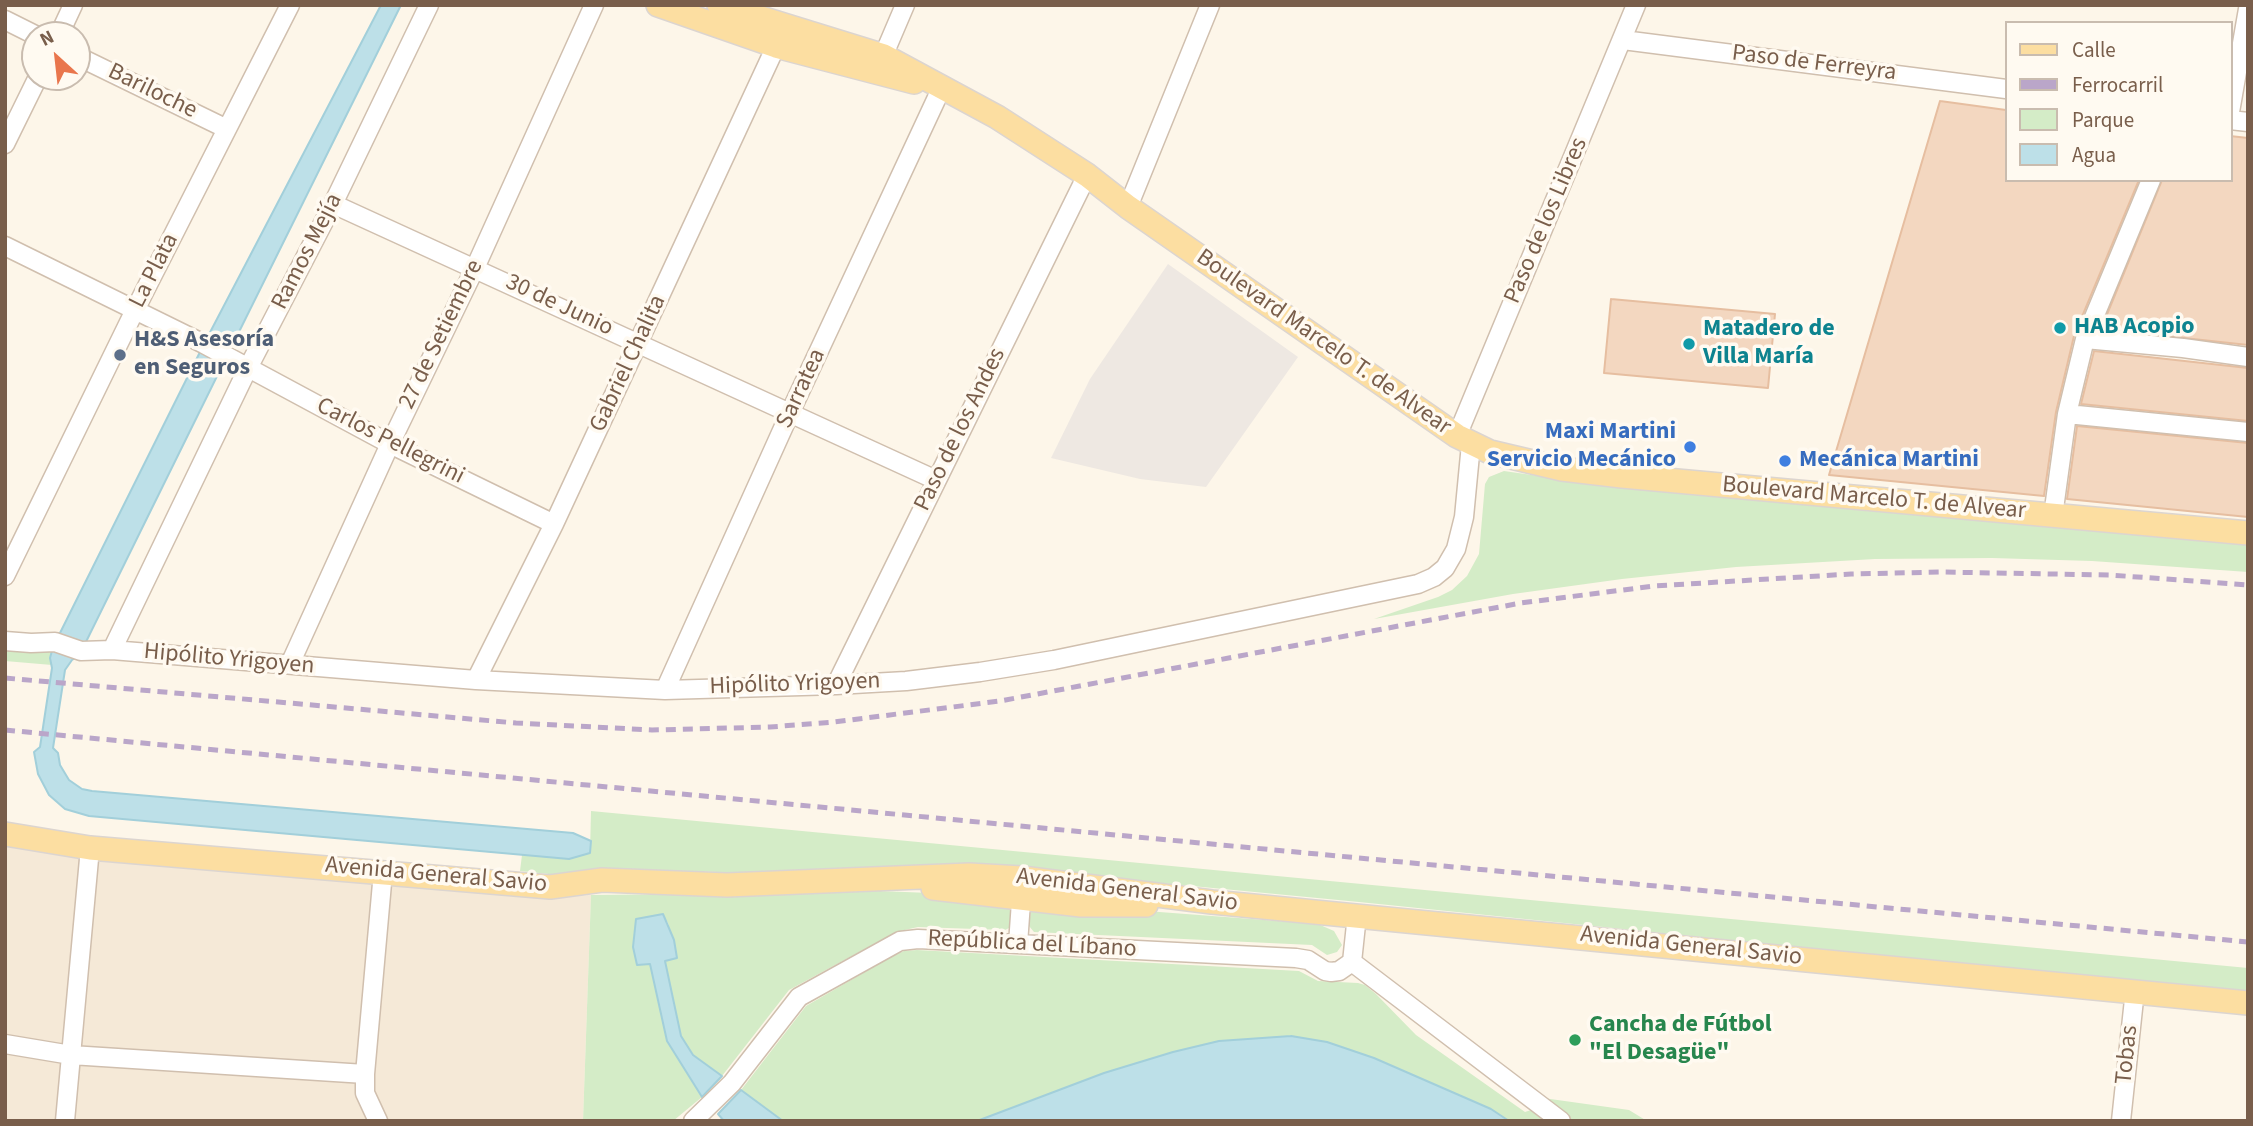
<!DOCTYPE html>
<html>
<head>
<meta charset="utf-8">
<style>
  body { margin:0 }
  #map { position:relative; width:2253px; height:1126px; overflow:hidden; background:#fdf6e9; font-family:"Source Sans 3",sans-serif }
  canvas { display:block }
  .frame { position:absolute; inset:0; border:7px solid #795e4b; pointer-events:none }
  .legend { position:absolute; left:2005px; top:21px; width:228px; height:161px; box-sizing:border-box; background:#fffaf1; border:2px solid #c9bcaf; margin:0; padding:9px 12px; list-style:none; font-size:21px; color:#795e4b }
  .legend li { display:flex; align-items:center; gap:14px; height:35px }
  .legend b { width:35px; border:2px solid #c9bcaf }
  .north { position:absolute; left:21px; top:21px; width:70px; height:70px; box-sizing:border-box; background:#fffaf1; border:2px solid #c9bcaf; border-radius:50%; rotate:333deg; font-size:19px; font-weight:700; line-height:28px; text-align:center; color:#795e4b }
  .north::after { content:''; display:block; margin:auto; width:24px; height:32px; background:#e9764d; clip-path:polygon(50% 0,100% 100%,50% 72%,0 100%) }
</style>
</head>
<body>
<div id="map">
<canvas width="2253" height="1126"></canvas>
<div class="frame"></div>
<ul class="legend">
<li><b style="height:9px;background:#fcdea1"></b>Calle</li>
<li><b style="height:9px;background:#baa6c9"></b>Ferrocarril</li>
<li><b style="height:19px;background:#d4ecc7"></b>Parque</li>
<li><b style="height:19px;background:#bde0e8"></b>Agua</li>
</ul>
<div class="north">N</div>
</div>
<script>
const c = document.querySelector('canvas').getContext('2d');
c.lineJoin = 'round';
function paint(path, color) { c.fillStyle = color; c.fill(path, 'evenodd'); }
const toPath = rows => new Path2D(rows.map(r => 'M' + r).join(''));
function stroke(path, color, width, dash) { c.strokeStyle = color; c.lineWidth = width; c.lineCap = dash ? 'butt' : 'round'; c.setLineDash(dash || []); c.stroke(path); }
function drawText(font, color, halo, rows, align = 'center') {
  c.font = font + ' "Source Sans 3",sans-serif'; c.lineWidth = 7; c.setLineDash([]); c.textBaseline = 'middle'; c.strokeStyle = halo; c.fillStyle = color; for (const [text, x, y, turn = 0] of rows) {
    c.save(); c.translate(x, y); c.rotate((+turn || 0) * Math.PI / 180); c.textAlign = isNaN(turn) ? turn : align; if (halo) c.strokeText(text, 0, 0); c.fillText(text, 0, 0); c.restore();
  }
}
paint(toPath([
  [5,844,549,897,591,895,583,1121,5,1121]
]), '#f5e9d7');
paint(toPath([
  [1168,264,1298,357,1206,487,1140,479,1051,458,1090,379]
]), '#eee8e2');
paint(toPath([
  [1504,471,1560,479,2248,541,2248,572,2092,561,1992,558,1875,559,1736,567,1622,579,1513,594,1374,619,1438,597,1452,590,1467,576,1479,554,1485,484,1489,477],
  [5,647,53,647,52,665,5,661],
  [591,811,2248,968,2248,993,1359,902,983,866,757,873,599,869,558,875,520,871,522,855,569,859,590,853],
  [830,889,930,893,1012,906,1011,927,1005,930,918,927,896,932,789,990,722,1076,693,1055,681,1036,665,960,677,958,668,923,663,915,636,919,633,947,637,964,650,963,667,1041,702,1097,673,1121,583,1121,591,895,695,894],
  [1031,910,1133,910,1318,924,1334,931,1342,945,1337,952,1327,955,1312,945,1034,932,1029,926],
  [917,950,1299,971,1318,981,1358,983,1365,985,1376,994,1416,1035,1525,1112,1534,1109,1549,1121,1509,1121,1491,1109,1374,1058,1219,1041,1104,1073,977,1121,783,1121,741,1090,806,1006,891,957,904,951],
  [1536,1097,1629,1110,1647,1121,1569,1121]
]), '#d4ecc7');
const water = toPath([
  [381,5,401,5,229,352,206,340,381,5],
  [202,348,225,360,79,656,72,660,65,670,53,748,58,753,60,765,69,780,82,789,92,791,573,833,591,841,590,853,569,859,89,816,65,809,49,795,38,774,34,752,40,747,52,668,50,658,53,647,202,348],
  [663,914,674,940,677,958,665,961,681,1036,693,1055,722,1076,702,1097,667,1041,650,964,637,965,633,947,636,919,663,914],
  [1291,1036,1327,1042,1374,1058,1491,1109,1509,1121,977,1121,1104,1073,1173,1052,1219,1041,1291,1036],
  [741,1090,783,1121,724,1121,718,1114,741,1090]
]);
paint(water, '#bde0e8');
stroke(water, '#a2cfda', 2);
const building = toPath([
  [1940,101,2006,110,2006,180,2139,180,2074,336,2056,412,2044,496,1829,475,1940,101],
  [2230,136,2248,138,2248,345,2101,329,2162,180,2230,180,2230,136],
  [1611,299,1775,314,1768,388,1604,373,1611,299],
  [2094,351,2248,368,2248,421,2081,404,2094,351],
  [2077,426,2248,443,2248,517,2067,499,2077,426]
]);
paint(building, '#f3d7c0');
stroke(building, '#e6bea0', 2);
const minor = toPath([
  [5,20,35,35],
  [59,35,73,5],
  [1623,40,2006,89],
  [77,56,227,129],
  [879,66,905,5],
  [2230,112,2248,9],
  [2230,120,2248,122],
  [5,144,38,77],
  [333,204,936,480],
  [1128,207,1210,5],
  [5,246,204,344,390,444,554,524],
  [2085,339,2183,348,2248,357],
  [2067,414,2248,432],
  [1457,436,1636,5],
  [2053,516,2067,414,2085,339,2151,180],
  [5,576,135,310,290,5],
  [5,641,31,643,55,642,81,651,112,650,476,680,665,690,836,685,906,681,980,672,1054,660,1418,584,1434,577,1445,568,1456,549,1464,517,1471,444],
  [112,650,248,368,333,204,429,5],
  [290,664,390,444,475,268,594,5],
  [476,680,554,524,776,46],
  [836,685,1087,175],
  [665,690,789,415,941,89],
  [1018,944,1022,888],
  [1352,962,1561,1121],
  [5,1044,71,1055,365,1074],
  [65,1121,90,848],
  [378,1121,365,1093,365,1074,383,872],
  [693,1121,732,1083,799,997,900,941,918,939,1296,958,1308,960,1325,971,1331,972,1339,971,1352,962,1357,915],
  [2121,1121,2135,990]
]);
const major = toPath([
  [658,5,776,46,914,82],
  [719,5,884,56,997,117,1087,175,1128,207,1457,436,1490,452,1562,469,1622,476,2248,533],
  [5,834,90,848,550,887,602,880,727,885,969,875,1022,878,1212,902,2248,1003],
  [933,888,1081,905,1146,905]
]);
stroke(minor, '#d0bfae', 21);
stroke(major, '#dcd5d0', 26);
stroke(minor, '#fff', 18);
stroke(major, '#fcdea1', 23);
stroke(toPath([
  [5,678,516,723,652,730,770,727,834,722,1000,701,1521,603,1654,586,1851,574,1940,572,2110,575,2248,585],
  [5,730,2248,942]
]), '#baa6c9', 5, [10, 7]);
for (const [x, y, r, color] of [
  [2060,328,7,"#0f9aa8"],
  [1689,344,7,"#0f9aa8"],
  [120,355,7,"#5c6f8a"],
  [1690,447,7,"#3f7fe0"],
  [1785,461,7,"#3f7fe0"],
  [1575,1040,7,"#2e9e5b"]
]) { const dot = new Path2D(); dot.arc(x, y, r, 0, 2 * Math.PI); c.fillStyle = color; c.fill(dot); stroke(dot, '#fffaf1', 2.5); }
drawText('24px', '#795e4b', '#fffaf1', [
  ["Paso de Ferreyra",1814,64,7],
  ["Bariloche",152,92,26],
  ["Paso de los Libres",1547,221,-67],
  ["Ramos Mejía",308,252,-63],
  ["La Plata",155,271,-63],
  ["30 de Junio",559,306,25],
  ["27 de Setiembre",442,335,-64],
  ["Boulevard Marcelo T. de Alvear",1323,343,35],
  ["Gabriel Chalita",629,364,-65],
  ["Sarratea",802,389,-65],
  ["Paso de los Andes",961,430,-64],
  ["Carlos Pellegrini",390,442,27],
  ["Boulevard Marcelo T. de Alvear",1874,499,5],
  ["Hipólito Yrigoyen",229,660,5],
  ["Hipólito Yrigoyen",795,685,-2],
  ["Avenida General Savio",436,876,5],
  ["Avenida General Savio",1127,891,7],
  ["República del Líbano",1032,945,3],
  ["Avenida General Savio",1691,947,6],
  ["Tobas",2128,1055,-84]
]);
drawText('bold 24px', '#0d838f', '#fffaf1', [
  ["HAB Acopio",2074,328],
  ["Matadero de",1703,330],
  ["Villa María",1703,358]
], 'left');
drawText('bold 24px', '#4e5e75', '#fffaf1', [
  ["H&S Asesoría",134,341],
  ["en Seguros",134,369]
], 'left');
drawText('bold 24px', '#366cbe', '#fffaf1', [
  ["Maxi Martini",1676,433],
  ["Servicio Mecánico",1676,461],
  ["Mecánica Martini",1799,461,"left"]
], 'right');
drawText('bold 24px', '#27864d', '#fffaf1', [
  ["Cancha de Fútbol",1589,1026],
  ["\"El Desagüe\"",1589,1054]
], 'left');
</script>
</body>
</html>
